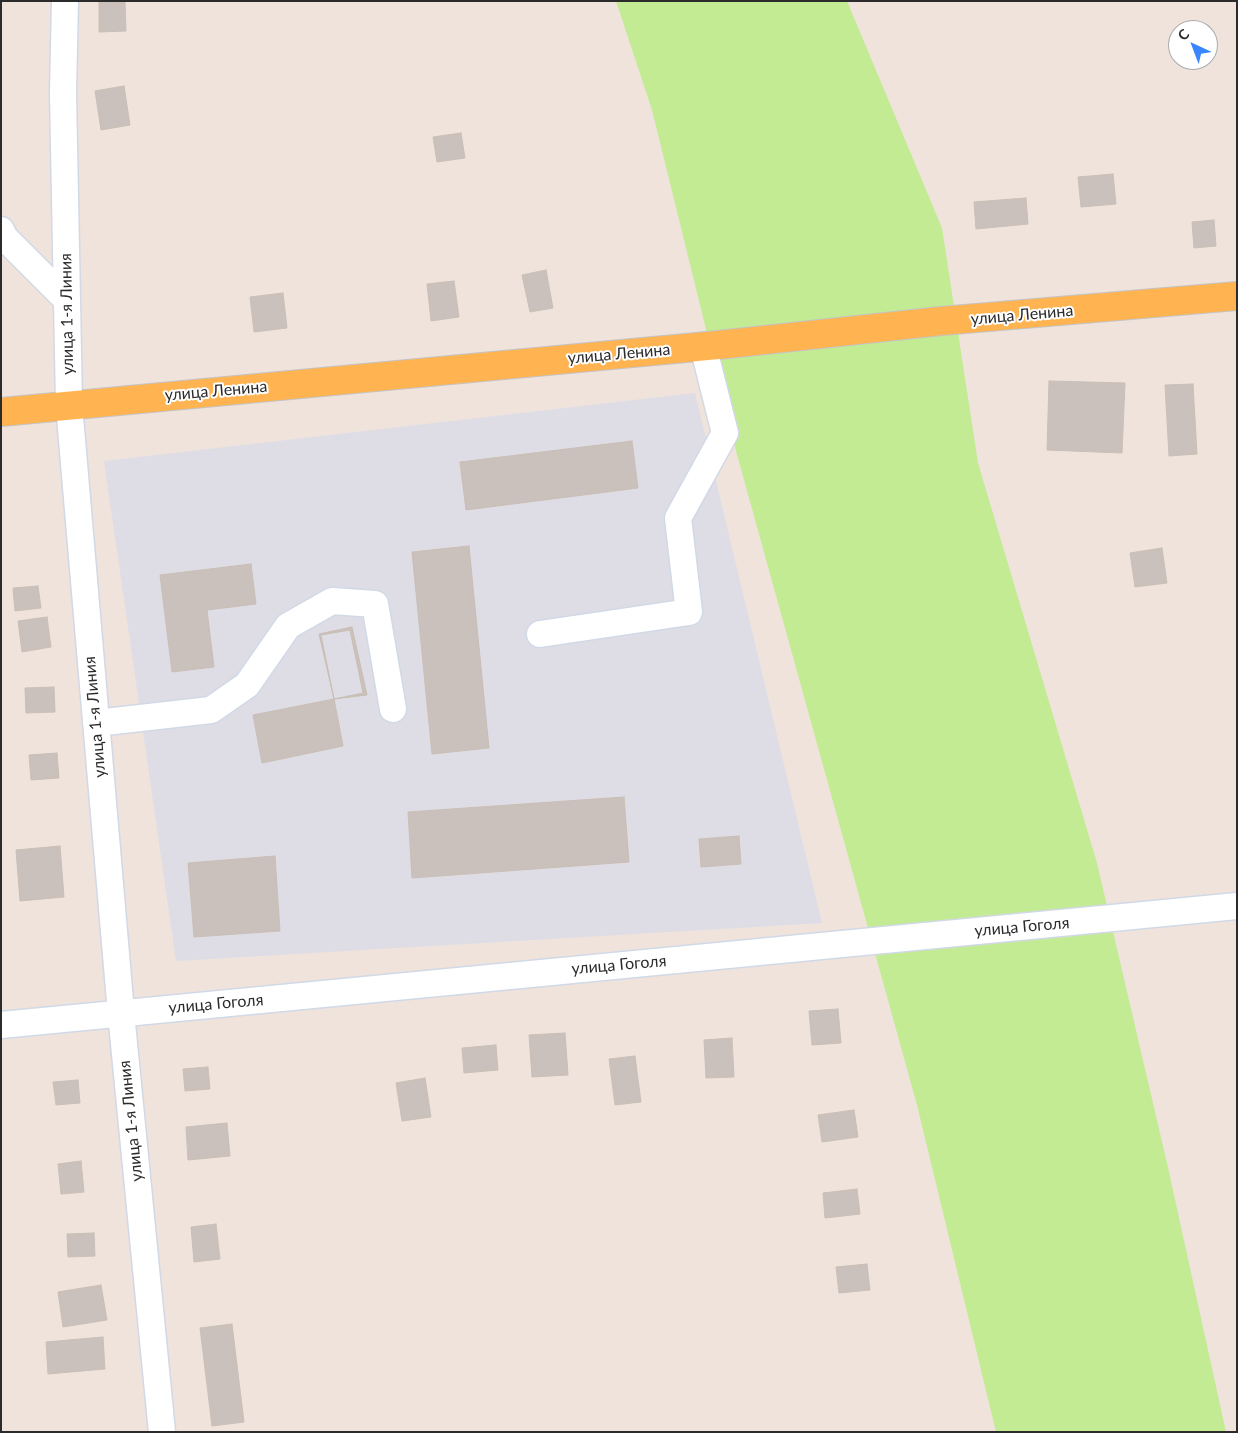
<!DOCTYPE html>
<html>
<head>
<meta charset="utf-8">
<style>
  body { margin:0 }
  #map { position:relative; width:1238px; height:1433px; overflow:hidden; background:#efe3dc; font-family:Lato,sans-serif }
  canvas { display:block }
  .frame { position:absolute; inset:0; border:2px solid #2b2b2b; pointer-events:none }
  .north { position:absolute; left:1168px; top:20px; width:50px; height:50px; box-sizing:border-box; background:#fff; border:1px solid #aaa; border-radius:50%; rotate:317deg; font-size:14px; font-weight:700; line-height:20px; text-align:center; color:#2b2b2b }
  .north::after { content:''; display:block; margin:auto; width:18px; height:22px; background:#3986ff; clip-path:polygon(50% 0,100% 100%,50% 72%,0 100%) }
</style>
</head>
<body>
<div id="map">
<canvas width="1238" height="1433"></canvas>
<div class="frame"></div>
<div class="north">С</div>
</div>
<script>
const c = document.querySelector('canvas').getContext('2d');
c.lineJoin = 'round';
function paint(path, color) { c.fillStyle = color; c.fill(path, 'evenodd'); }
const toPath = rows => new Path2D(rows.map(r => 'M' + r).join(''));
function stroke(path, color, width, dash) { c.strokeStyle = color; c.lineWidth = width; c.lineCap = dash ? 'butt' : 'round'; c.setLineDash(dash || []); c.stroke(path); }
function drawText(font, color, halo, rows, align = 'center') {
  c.font = font + ' Lato,sans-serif'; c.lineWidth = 4; c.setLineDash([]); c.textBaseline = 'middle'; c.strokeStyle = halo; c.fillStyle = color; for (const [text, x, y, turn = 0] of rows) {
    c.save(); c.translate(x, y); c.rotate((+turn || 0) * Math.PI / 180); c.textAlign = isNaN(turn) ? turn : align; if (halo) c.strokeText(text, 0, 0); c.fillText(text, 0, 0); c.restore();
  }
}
paint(toPath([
  [695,393,822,923,176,961,104,461]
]), '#dedde6');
paint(toPath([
  [616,1,847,1,942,228,978,463,1097,863,1167,1163,1226,1432,996,1432,917,1105,736,451,652,110]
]), '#c3eb93');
const building = toPath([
  [99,1,125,1,126,31,99,32,99,1],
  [124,86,130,125,101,130,95,91,124,86],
  [461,133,465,158,437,162,433,137,461,133],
  [1113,174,1116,204,1081,207,1078,177,1113,174],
  [1026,198,1028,224,976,229,974,202,1026,198],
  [1214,220,1216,246,1194,248,1192,222,1214,220],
  [546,270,553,308,530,312,522,275,546,270],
  [454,281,459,317,431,321,427,284,454,281],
  [283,293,287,328,254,332,250,297,283,293],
  [1049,381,1125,383,1122,453,1047,450,1049,381],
  [1193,384,1197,454,1169,456,1165,385,1193,384],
  [632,441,638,488,466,510,460,462,632,441],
  [469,546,489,748,432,754,412,552,469,546],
  [1162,548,1167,583,1135,587,1130,553,1162,548],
  [251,564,256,604,207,610,214,667,172,672,160,575,251,564],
  [38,586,41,608,15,611,13,588,38,586],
  [47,617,51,647,22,652,18,621,47,617],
  [352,627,367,695,334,699,319,634,352,627],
  [350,630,363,693,334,699,321,635,350,630],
  [54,687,55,712,26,713,25,688,54,687],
  [334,699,343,746,262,763,253,715,334,699],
  [57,753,59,778,31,780,29,755,57,753],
  [624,797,629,862,412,878,408,812,624,797],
  [739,836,741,864,701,867,699,839,739,836],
  [60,846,64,897,20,901,16,850,60,846],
  [275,856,280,931,194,937,188,863,275,856],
  [838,1009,841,1043,812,1045,809,1011,838,1009],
  [565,1033,568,1075,532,1077,529,1035,565,1033],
  [732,1038,734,1077,706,1078,704,1040,732,1038],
  [496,1045,498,1070,464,1073,462,1048,496,1045],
  [635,1056,641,1102,615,1105,609,1059,635,1056],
  [208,1067,210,1089,185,1091,183,1069,208,1067],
  [425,1078,431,1117,402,1121,396,1083,425,1078],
  [78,1080,80,1103,56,1105,53,1082,78,1080],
  [854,1110,858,1137,822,1142,818,1115,854,1110],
  [227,1123,230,1156,188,1160,186,1127,227,1123],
  [81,1161,84,1192,61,1194,58,1164,81,1161],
  [857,1189,860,1214,825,1218,823,1193,857,1189],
  [216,1224,220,1259,194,1262,191,1227,216,1224],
  [94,1233,95,1256,68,1257,67,1234,94,1233],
  [867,1264,870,1290,839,1293,836,1267,867,1264],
  [101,1285,107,1320,63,1327,58,1292,101,1285],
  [232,1324,244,1422,212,1426,200,1328,232,1324],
  [103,1337,105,1369,48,1374,46,1342,103,1337]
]);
paint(building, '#cac0bc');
stroke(building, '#cabfb5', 1);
const minor = toPath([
  [65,1,63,93,69,405,121,1013,162,1432],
  [1,230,5,238,67,300],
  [540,634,689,612,678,518,725,433,703,346],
  [96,723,211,710,247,685,288,626,332,601,375,604,393,709],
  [1,1025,1237,906]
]);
const major = toPath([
  [1,412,718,345,941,321,1237,296]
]);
stroke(minor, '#d1d9e6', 29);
stroke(major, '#c4c4c4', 30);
stroke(minor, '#fff', 26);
stroke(major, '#ffb351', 28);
drawText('16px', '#2b2b2b', '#fff', [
  ["улица 1-я Линия",67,314,-91],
  ["улица Ленина",1022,315,-5],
  ["улица Ленина",619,354,-5],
  ["улица Ленина",216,391,-5],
  ["улица 1-я Линия",95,717,-95],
  ["улица Гоголя",1022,927,-5],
  ["улица Гоголя",619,965,-5],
  ["улица Гоголя",216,1004,-5],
  ["улица 1-я Линия",131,1121,-96]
]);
</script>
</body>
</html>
